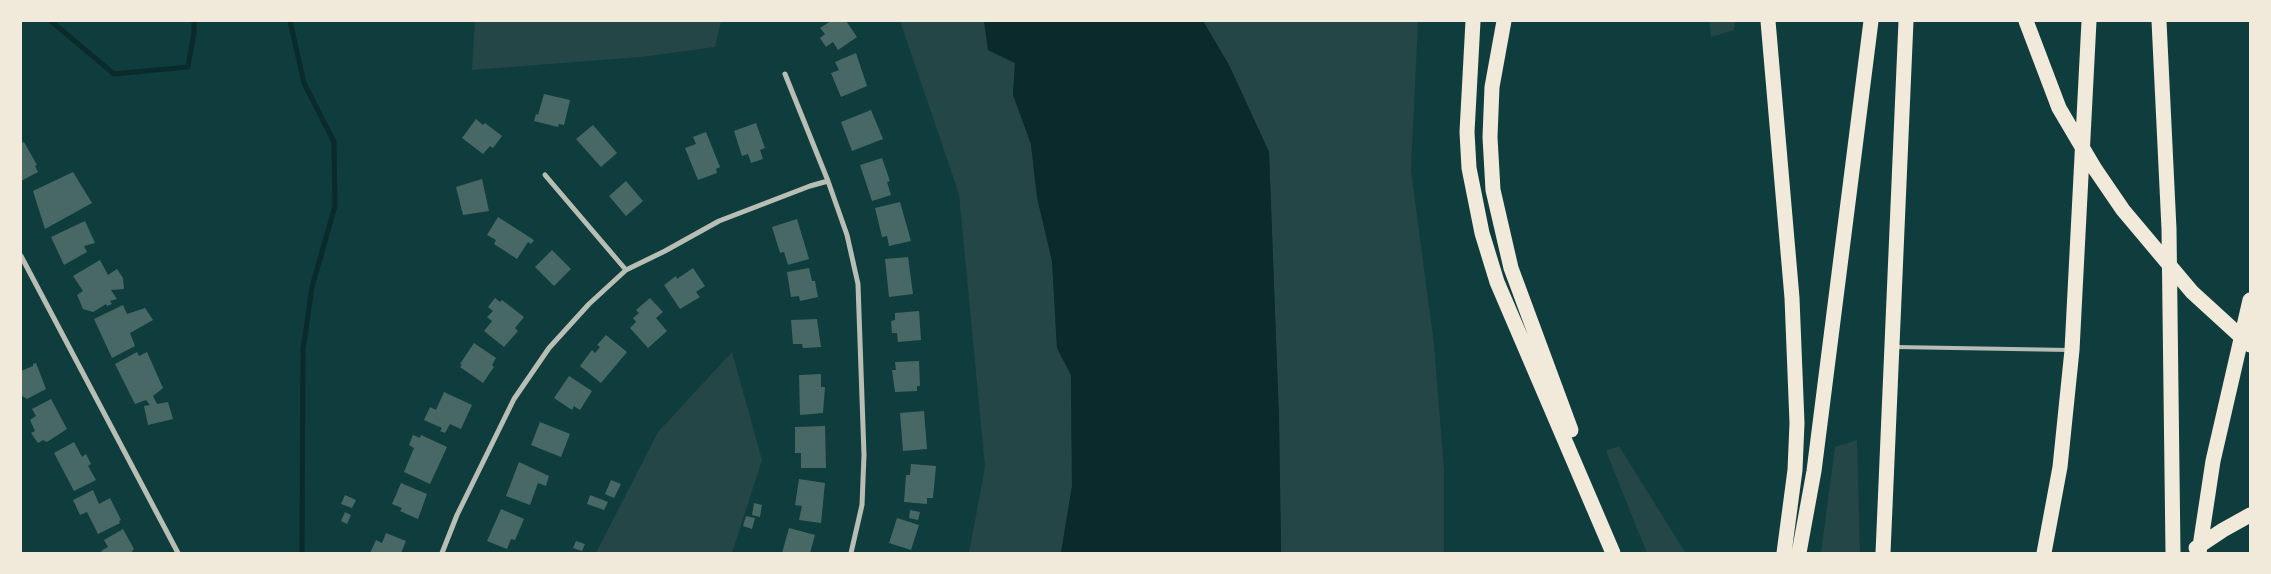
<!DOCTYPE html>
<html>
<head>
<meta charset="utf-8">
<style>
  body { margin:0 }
  #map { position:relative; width:2271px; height:574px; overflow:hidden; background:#0f3d3e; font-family:"DejaVu Sans",sans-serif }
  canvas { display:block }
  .frame { position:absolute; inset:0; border:22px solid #f1e9da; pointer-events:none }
</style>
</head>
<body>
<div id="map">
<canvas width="2271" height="574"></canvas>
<div class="frame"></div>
</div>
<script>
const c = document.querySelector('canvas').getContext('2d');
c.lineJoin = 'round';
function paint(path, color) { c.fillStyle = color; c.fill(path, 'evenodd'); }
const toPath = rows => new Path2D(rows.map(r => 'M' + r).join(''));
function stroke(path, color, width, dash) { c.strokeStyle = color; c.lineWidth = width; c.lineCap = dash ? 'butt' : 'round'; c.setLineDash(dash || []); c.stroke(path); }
paint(toPath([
  [475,21,721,21,715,47,640,57,472,70],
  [900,21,984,21,988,50,1015,63,1013,95,1031,144,1037,197,1052,261,1057,348,1071,375,1072,486,1061,553,969,553,985,467,959,194],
  [1203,21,1418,21,1411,171,1434,344,1444,470,1444,553,1281,553,1279,419,1269,152,1229,65],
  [1709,21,1735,21,1734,30,1711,37],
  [732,352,762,460,732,553,596,553,658,432],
  [1857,440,1860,553,1821,553,1835,447],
  [1619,446,1681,546,1686,553,1647,553,1606,451]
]), '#244646');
paint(toPath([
  [984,21,1203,21,1229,65,1269,152,1279,419,1281,553,1061,553,1072,486,1071,375,1057,348,1052,261,1037,197,1031,144,1013,95,1015,63,988,50]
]), '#0a2a2b');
stroke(toPath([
  [51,21,114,74,188,67,194,32,194,21],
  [290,21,304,83,334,142,335,206,312,287,303,350,302,553]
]), '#0a2a2b', 5);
paint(toPath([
  [831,21,846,21,857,37,838,50,833,42,826,47,820,38,825,34,820,28],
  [856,53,867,86,841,97,831,73,839,70,835,62],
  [544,94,570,100,564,125,559,124,558,127,534,121,536,114,538,115],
  [871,110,883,139,852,151,841,122],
  [476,119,483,125,485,123,502,136,493,148,490,146,483,154,462,138],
  [756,123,765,148,760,150,763,159,751,163,748,154,742,156,734,131],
  [593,125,617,153,601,167,576,139],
  [706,132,720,167,716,169,717,173,698,180,685,148,696,144,693,137],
  [24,142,37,165,35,166,38,172,21,181,21,143],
  [882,158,890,181,887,182,891,195,872,201,860,165],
  [73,172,92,203,45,229,33,191],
  [482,179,489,211,463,215,456,187],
  [626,181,643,201,626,216,609,196],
  [900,202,911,241,889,246,887,236,882,237,875,208],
  [498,217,534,240,531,244,528,242,517,259,494,244,496,240,487,235],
  [797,219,809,259,788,265,784,252,780,253,772,227],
  [85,221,95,243,84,246,87,252,64,265,51,237],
  [552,250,571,269,554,286,535,267],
  [908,257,913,294,889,297,885,259],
  [100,260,108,275,117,269,123,278,124,289,111,290,117,299,110,301,112,304,107,306,106,304,93,312,83,309,77,295,83,291,73,276],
  [693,268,705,286,696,292,700,297,680,309,664,285,676,276,677,279],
  [809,268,812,281,815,281,818,297,800,301,799,296,791,297,787,272],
  [495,298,500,302,502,300,524,317,515,328,518,331,504,347,484,331,492,321,487,317,493,311,488,307],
  [650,298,663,312,656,318,667,331,648,348,630,328,636,322,633,318,639,313,636,310],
  [123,305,127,314,145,308,153,320,130,333,135,346,112,358,94,319],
  [919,311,921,340,898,342,897,333,892,333,891,321,895,320,895,313],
  [817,319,821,347,803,348,802,344,793,344,791,320],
  [606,335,627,352,601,383,580,366,592,350,595,353,600,347,597,345],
  [474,343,496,358,492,365,494,367,483,383,460,367,462,365,460,364],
  [137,352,139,356,147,352,163,388,153,396,157,404,168,402,173,419,148,425,144,406,150,405,146,400,135,404,115,364],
  [919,361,920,386,917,386,917,391,895,392,892,370,896,370,895,362],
  [36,363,46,389,27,399,21,395,21,371,33,366,33,364],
  [821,374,821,387,825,387,823,413,800,415,799,375],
  [569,376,592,391,580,410,574,406,572,410,554,398],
  [444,392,472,405,461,429,450,424,445,433,440,431,442,428,424,420,430,407,436,410],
  [51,399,67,429,47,442,43,440,38,443,31,433,35,431,30,420,36,416,32,409],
  [924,411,927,449,903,451,900,413],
  [540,422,570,434,561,457,531,445],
  [825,426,826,468,801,468,801,453,795,453,795,427],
  [413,435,420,438,421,435,447,447,430,484,404,472,414,448,409,445],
  [74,442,82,457,86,454,91,464,88,466,96,480,74,491,54,453],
  [519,462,549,476,546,486,538,483,530,505,506,496],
  [911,464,936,466,933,498,927,498,927,504,904,502,906,475,910,475],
  [799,479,825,483,821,523,799,520,802,506,795,505],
  [611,480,621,484,614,498,605,494],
  [401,483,427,494,418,519,400,511,402,508,392,504],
  [93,490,99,504,110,498,121,520,119,521,120,523,98,534,87,512,80,515,73,500],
  [345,495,356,500,352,508,341,504],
  [590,495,608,502,604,510,587,504],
  [754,503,762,505,760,517,752,515],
  [501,509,524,519,515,540,511,539,507,549,487,541],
  [910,510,920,512,918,520,909,518],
  [345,512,351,515,347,524,341,521],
  [746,516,755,518,752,529,743,526],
  [897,518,919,525,911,550,889,543],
  [789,528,815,535,810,553,782,553],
  [123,529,134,549,132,551,133,553,102,553,101,551,108,547,104,540],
  [386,533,406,541,401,553,370,553,376,540,382,543],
  [576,541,585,544,582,551,573,548]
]), '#486865');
stroke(toPath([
  [1896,347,2069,350]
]), '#b8beb3', 4);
stroke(toPath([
  [785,74,828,181],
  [545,175,626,270],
  [21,256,178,553],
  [442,553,457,515,514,399,549,348,589,304,626,270,665,251,719,221,810,186,828,181,847,235,858,284,864,455,862,505,851,553]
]), '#b8beb3', 5);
stroke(toPath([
  [1473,21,1467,132,1469,168,1482,233,1497,282,1613,553],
  [1504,21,1492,87,1490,137,1493,190,1511,268,1571,430],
  [1768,21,1792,298,1797,423,1795,470,1784,553],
  [2026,21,2059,108,2095,169,2123,210,2192,292,2250,345],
  [2159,21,2169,229,2173,553],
  [2196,548,2223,530,2250,515],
  [1799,553,1814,471,1871,21],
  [1883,553,1906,21],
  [2044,553,2060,467,2072,350,2089,21],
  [2199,553,2213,461,2250,300]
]), '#f1e9da', 15);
</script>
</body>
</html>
